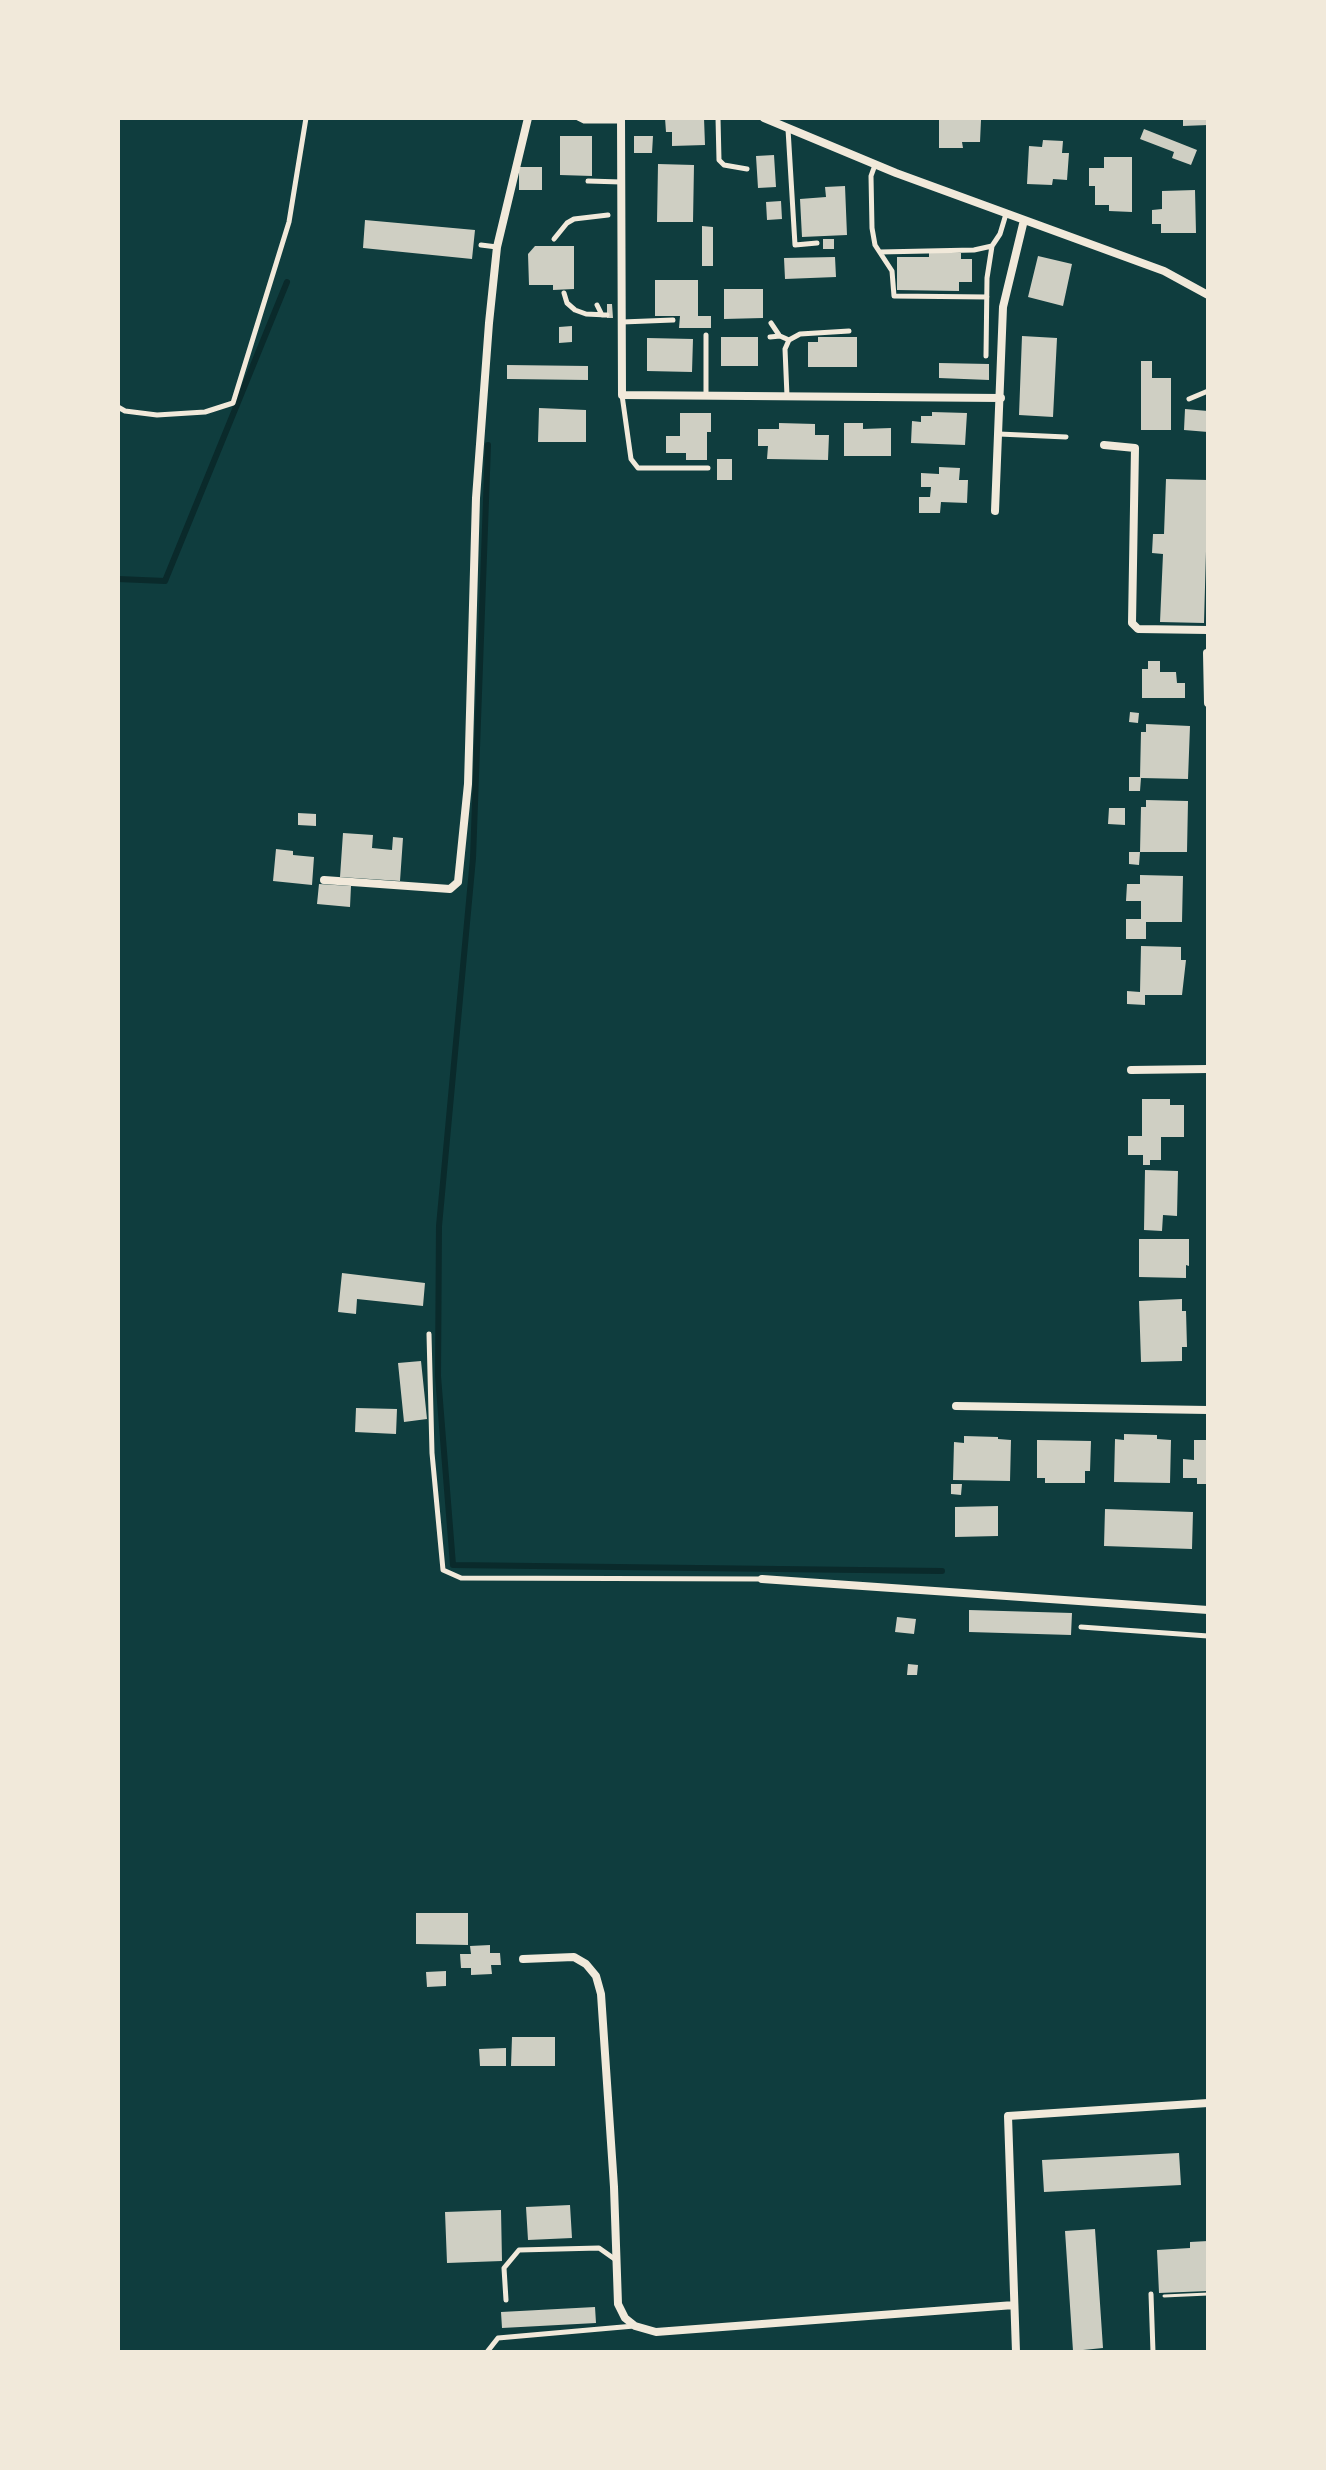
<!DOCTYPE html>
<html>
<head>
<meta charset="utf-8">
<style>
  body { margin:0 }
  #map { position:relative; width:1326px; height:2470px; overflow:hidden; background:#0f3d3e; font-family:"Source Sans 3",sans-serif }
  canvas { display:block }
  .frame { position:absolute; inset:0; border:120px solid #f1e9da; pointer-events:none }
</style>
</head>
<body>
<div id="map">
<canvas width="1326" height="2470"></canvas>
<div class="frame"></div>
</div>
<script>
const c = document.querySelector('canvas').getContext('2d');
c.lineJoin = 'round';
const toPath = rows => new Path2D(rows.map(r => 'M' + r).join(''));
function stroke(path, color, width, dash) { c.strokeStyle = color; c.lineWidth = width; c.lineCap = dash ? 'butt' : 'round'; c.setLineDash(dash || []); c.stroke(path); }
function paint(path, color) { c.fillStyle = color; c.fill(path, 'evenodd'); }
stroke(toPath([
  [488,445,473,858,439,1226,438,1376,453,1565,942,1571],
  [118,579,165,581,287,282]
]), '#0a2a2b', 6);
paint(toPath([
  [665,118,704,118,705,145,672,146,672,132,666,132],
  [939,118,981,120,980,142,962,142,963,148,939,148],
  [1183,118,1208,118,1208,125,1183,126],
  [1144,129,1197,150,1191,165,1172,158,1174,152,1140,139],
  [560,136,592,136,592,176,560,175],
  [634,136,653,136,652,153,634,153],
  [1043,140,1063,141,1062,153,1069,153,1067,180,1053,179,1052,185,1027,184,1029,146,1042,147],
  [774,155,776,187,758,188,756,156],
  [1104,157,1132,157,1132,212,1109,211,1109,205,1095,205,1095,186,1089,186,1089,168,1104,168],
  [658,164,694,165,693,222,657,222],
  [519,167,542,167,542,190,519,190],
  [845,186,847,235,802,237,800,199,826,197,825,187],
  [1195,190,1196,233,1161,233,1161,224,1152,224,1152,210,1162,209,1162,191],
  [781,201,782,219,767,220,766,202],
  [365,220,475,230,472,259,363,248],
  [702,226,713,227,713,266,702,266],
  [823,239,834,239,834,249,823,249],
  [535,246,574,246,574,289,553,290,553,285,529,285,528,254],
  [929,252,961,253,961,259,972,259,972,282,959,282,959,291,897,290,897,257,929,257],
  [1038,256,1072,264,1063,306,1028,297],
  [835,257,836,277,785,279,784,258],
  [655,280,698,280,698,316,711,316,711,328,679,328,680,316,655,316],
  [724,289,763,289,763,318,724,319],
  [607,304,612,304,613,318,607,318],
  [572,326,572,342,559,343,559,327],
  [1022,336,1057,338,1053,417,1019,415],
  [721,337,758,337,758,366,721,366],
  [818,337,857,337,857,367,808,367,808,342,818,342],
  [647,338,693,339,692,372,647,371],
  [1141,361,1152,361,1152,378,1171,378,1171,430,1141,430],
  [939,363,989,364,989,380,939,378],
  [507,365,588,366,588,380,507,379],
  [539,408,586,410,586,442,538,442],
  [1185,409,1208,411,1208,432,1184,430],
  [932,412,967,413,965,445,911,443,912,421,921,422,921,416,932,416],
  [680,413,711,413,711,432,707,432,707,460,686,460,686,453,666,453,666,436,680,436],
  [779,423,815,424,815,435,829,435,828,460,767,459,768,446,758,446,758,429,779,429],
  [844,423,863,423,863,429,891,428,891,456,844,456],
  [717,459,732,459,732,480,717,480],
  [939,467,960,468,959,480,968,480,967,503,941,502,940,513,919,513,919,497,930,497,931,487,921,487,921,473,939,474],
  [1166,479,1208,480,1204,623,1160,622,1163,554,1152,553,1153,534,1164,534],
  [1148,661,1160,661,1160,672,1176,672,1177,683,1185,683,1185,698,1142,698,1142,669,1148,669],
  [1130,712,1139,713,1138,723,1129,722],
  [1146,724,1190,726,1188,779,1141,778,1140,791,1129,791,1129,777,1140,777,1141,732,1146,732],
  [1146,800,1188,801,1187,852,1140,852,1141,807,1146,807],
  [1109,808,1125,808,1125,825,1108,824],
  [298,813,316,814,316,826,298,825],
  [343,833,373,835,372,848,392,850,393,837,403,838,400,881,340,877],
  [276,849,293,851,293,855,314,857,312,885,273,881],
  [1129,852,1140,852,1139,865,1129,864],
  [1140,875,1183,876,1182,922,1146,922,1146,939,1126,939,1126,919,1141,919,1141,901,1126,901,1127,884,1140,884],
  [319,884,351,886,350,907,317,904],
  [1141,946,1181,947,1181,960,1186,960,1182,995,1145,995,1145,1005,1127,1004,1127,991,1140,992],
  [1142,1099,1170,1099,1170,1105,1184,1105,1184,1137,1161,1137,1161,1160,1150,1160,1150,1165,1143,1165,1143,1155,1128,1155,1128,1136,1142,1136],
  [1145,1170,1178,1171,1177,1216,1163,1215,1162,1231,1144,1230],
  [1139,1239,1189,1239,1189,1266,1186,1265,1186,1278,1139,1277],
  [342,1273,425,1283,423,1306,357,1299,356,1314,338,1312],
  [1182,1299,1182,1311,1186,1311,1187,1347,1182,1347,1182,1361,1141,1362,1139,1301],
  [421,1361,427,1419,404,1422,398,1363],
  [356,1408,397,1409,396,1434,355,1432],
  [1124,1434,1157,1435,1157,1439,1171,1440,1170,1483,1114,1482,1115,1439,1124,1440],
  [964,1436,998,1437,998,1439,1011,1440,1010,1481,953,1480,954,1442,964,1443],
  [1037,1440,1091,1441,1090,1471,1085,1471,1085,1483,1045,1483,1045,1478,1037,1478],
  [1194,1440,1208,1440,1208,1484,1197,1484,1197,1478,1183,1478,1183,1459,1194,1460],
  [951,1484,962,1484,961,1495,951,1494],
  [998,1506,998,1536,955,1537,955,1507],
  [1105,1509,1193,1512,1192,1549,1104,1546],
  [969,1610,1072,1613,1071,1635,969,1632],
  [897,1617,916,1619,914,1634,895,1632],
  [908,1664,918,1665,917,1675,907,1675],
  [416,1913,468,1913,468,1945,416,1944],
  [490,1945,490,1953,500,1953,501,1965,491,1965,492,1974,471,1975,471,1968,461,1968,460,1954,471,1954,470,1946],
  [446,1971,446,1986,427,1987,426,1972],
  [512,2037,555,2037,555,2066,511,2066],
  [506,2048,506,2066,480,2066,479,2049],
  [1179,2153,1181,2185,1044,2192,1042,2160],
  [570,2205,572,2238,528,2240,526,2207],
  [501,2210,502,2261,447,2263,445,2212],
  [1095,2229,1103,2348,1073,2351,1065,2231],
  [1208,2241,1208,2291,1159,2293,1157,2250,1190,2248,1190,2242],
  [595,2307,596,2323,502,2328,501,2312]
]), '#cfcfc3');
stroke(toPath([
  [1164,2296,1208,2294]
]), '#f1e9da', 3);
stroke(toPath([
  [578,118,584,121,620,121],
  [718,118,719,160,724,165,747,169],
  [788,129,795,245,817,243],
  [875,165,871,176,872,228,875,245,892,271,894,296,987,297],
  [588,181,621,182],
  [554,239,567,223,574,219,608,215],
  [481,245,497,247],
  [880,252,974,250,992,246,1000,234,1006,214],
  [564,293,567,303,575,310,586,314,607,315],
  [597,305,602,315],
  [622,322,673,320],
  [771,323,779,335],
  [770,337,780,336,789,340],
  [986,356,987,278,992,246],
  [622,395,631,459,638,468,708,468],
  [706,395,706,335],
  [787,396,785,349,789,340,800,334,849,331],
  [1189,399,1208,391],
  [118,407,125,411,157,415,205,412,233,403,289,222,306,118],
  [999,434,1066,437],
  [429,1334,432,1453,443,1570,461,1578,762,1579],
  [1081,1627,1208,1636],
  [1151,2294,1153,2352],
  [506,2300,504,2268,519,2250,599,2248,616,2260],
  [487,2352,498,2338,634,2326]
]), '#f1e9da', 5);
stroke(toPath([
  [621,118,622,395,1001,398],
  [764,118,896,173,1164,271,1208,295],
  [1104,445,1135,448,1132,623,1138,629,1208,630],
  [995,511,1003,307,1024,220],
  [1207,653,1208,703],
  [324,880,450,889,458,882,468,784,476,498,489,323,497,247,528,118],
  [1131,1070,1208,1069],
  [956,1406,1208,1410],
  [762,1579,1208,1610],
  [523,1959,574,1957,586,1964,596,1976,601,1994,614,2187,618,2304,625,2318,635,2326,656,2332,1014,2305],
  [1016,2352,1008,2116,1208,2103]
]), '#f1e9da', 8);
</script>
</body>
</html>
